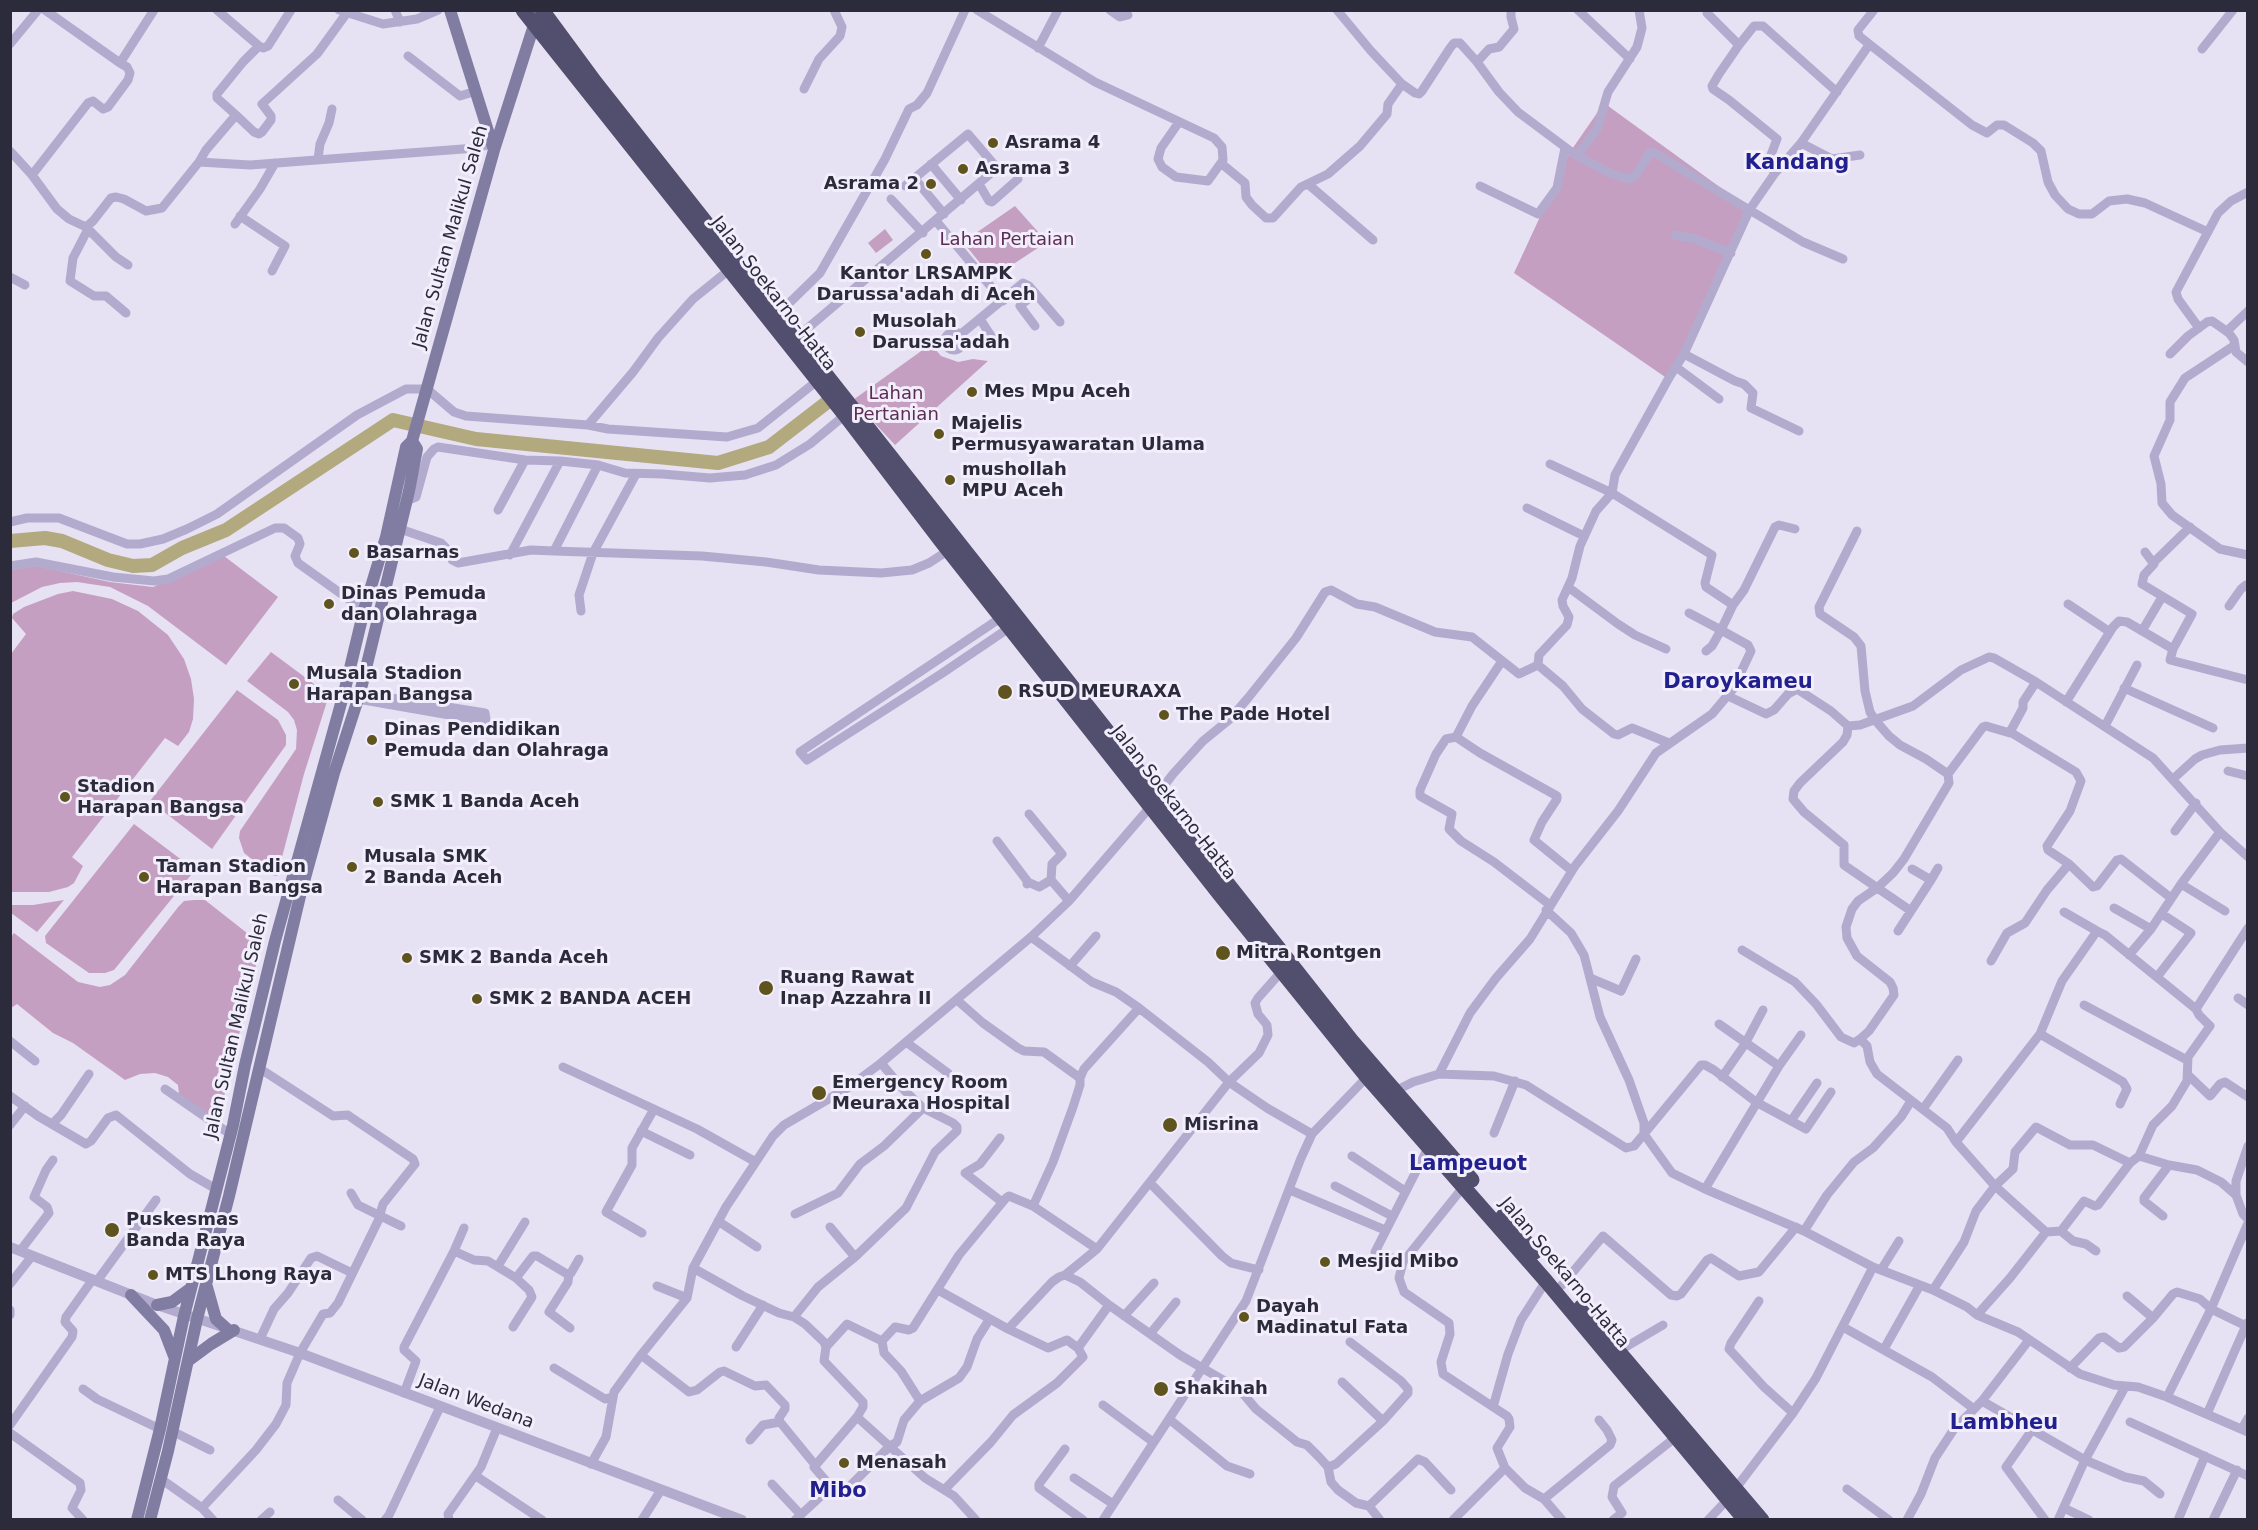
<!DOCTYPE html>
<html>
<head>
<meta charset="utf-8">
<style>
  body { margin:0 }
  #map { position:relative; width:2258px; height:1530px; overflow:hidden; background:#e7e1f4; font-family:"DejaVu Sans",sans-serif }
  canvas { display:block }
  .frame { position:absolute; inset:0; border:12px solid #2c2b3b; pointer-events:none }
</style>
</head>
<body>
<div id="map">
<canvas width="2258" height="1530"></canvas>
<div class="frame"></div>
</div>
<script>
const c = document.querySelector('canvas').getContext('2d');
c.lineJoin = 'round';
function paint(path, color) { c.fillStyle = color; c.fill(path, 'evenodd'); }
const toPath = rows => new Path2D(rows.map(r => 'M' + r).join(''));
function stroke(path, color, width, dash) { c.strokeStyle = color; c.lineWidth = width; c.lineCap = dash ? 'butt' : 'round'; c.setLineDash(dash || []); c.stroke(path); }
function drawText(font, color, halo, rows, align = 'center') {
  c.font = font + ' "DejaVu Sans",sans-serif'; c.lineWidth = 6; c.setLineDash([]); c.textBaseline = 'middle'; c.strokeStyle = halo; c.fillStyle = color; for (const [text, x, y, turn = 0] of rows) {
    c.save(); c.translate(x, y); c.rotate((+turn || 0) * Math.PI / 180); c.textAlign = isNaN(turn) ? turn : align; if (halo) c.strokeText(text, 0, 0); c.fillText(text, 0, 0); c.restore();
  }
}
paint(toPath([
  [1604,103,1750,209,1668,379,1514,273,1570,152],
  [1015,206,1047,242,992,278,963,242],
  [885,229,893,240,876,253,868,243],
  [931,344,941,356,958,362,973,359,988,361,895,445,853,400],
  [224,556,278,597,226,665,148,606,110,587,77,582,60,583,42,587,11,603,11,569,37,566,110,582,153,587],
  [73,591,112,599,138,611,168,635,184,659,191,679,194,699,193,719,189,732,178,746,165,738,72,857,83,866,74,883,68,887,49,892,11,892,11,654,26,634,12,618,13,614,24,607,58,594],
  [271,652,329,695,304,774,277,876,272,875,244,853,239,838,240,831,296,749,297,730,294,720,288,712,247,681],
  [237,690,278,720,286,735,286,745,212,849,150,801],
  [134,824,195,870,114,970,105,973,89,973,46,943,45,936],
  [64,900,37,932,11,913,11,905,33,905],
  [194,900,205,900,261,944,218,1121,179,1094,178,1085,168,1077,155,1073,140,1074,125,1080,73,1043,53,1033,17,1004,11,1008,10,938,14,933,78,982,100,987,110,985,125,975,179,906,184,901]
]), '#c59fc1');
stroke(toPath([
  [10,541,45,538,62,541,108,560,133,566,152,565,182,548,226,530,393,420,476,439,718,463,769,447,830,400]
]), '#b3a97e', 14);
stroke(toPath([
  [45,10,120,63],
  [217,10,259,46,263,48,268,46,291,10],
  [339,10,383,24,417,19,438,10],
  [395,10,400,22],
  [977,10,1095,82,1214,138,1222,147,1223,160,1208,181,1176,177,1162,167,1158,159,1161,148,1179,122],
  [1110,10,1120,17,1128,15],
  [1337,10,1371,51,1402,84,1415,93,1419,94,1422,91,1450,48,1454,43,1460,43,1477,62,1499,92,1518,112,1577,156,1610,173,1629,179,1635,176,1650,153,1653,152,1803,242,1843,259],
  [1578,10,1630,59],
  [1874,10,1858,30,1859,36,1972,125,1987,133,1997,125,2004,125,2033,143,2041,151,2048,182,2055,195,2068,209,2079,214,2092,214,2109,201,2127,199,2145,203,2208,232],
  [1707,13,1739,45],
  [10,44,38,10],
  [1038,48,1058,10],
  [2202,49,2233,10],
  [408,56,460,96,476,91],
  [1477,62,1489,49,1499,47,1514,29,1511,17,1511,10],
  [804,89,819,59,840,36,842,27,834,10],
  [236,115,254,132,259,134,262,132,271,120,271,116,262,104,317,54,346,14],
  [1801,143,1832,159,1860,155],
  [10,151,32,175,57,209,69,219,86,227,93,221,111,198,116,197,124,199,146,211,162,208,199,162,250,165,476,148,492,144],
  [1577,156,1597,129,1608,92,1637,47,1642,28,1639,10],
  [318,159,320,144,329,123,332,109],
  [199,162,206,150,236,115,217,98,217,94,243,62,259,46],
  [931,164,961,200],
  [1222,164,1245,183,1246,197,1252,205,1266,218,1273,218,1301,187,1328,174,1360,146,1387,114,1388,104,1402,84],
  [1775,173,1770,166,1769,160,1777,139,1729,100,1713,89,1712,86,1719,74,1739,45,1754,26,1763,26,1837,92],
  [32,175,88,103,93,101,103,109,108,107,128,80,130,73,127,67,120,63,154,10],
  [914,178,944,214],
  [979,184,989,201,992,202,1018,179],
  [1308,184,1373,240],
  [1480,186,1538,214,1557,188,1565,148],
  [891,199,923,233],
  [240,216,285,246,272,271],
  [936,221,1003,301],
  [235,224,260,189,275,163],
  [86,227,116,257,128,265],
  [88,229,73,258,70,281,94,296,106,296,126,313],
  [1675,235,1695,239,1731,253],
  [10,277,25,285],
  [1035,293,1020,306,1035,326],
  [778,314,820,273,885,159,909,109,917,105,927,93,965,10],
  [980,319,993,339],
  [2199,328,2178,299,2176,292,2218,213,2231,201,2248,192],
  [2227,331,2248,311],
  '945 341a9 9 0 1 1 18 0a9 9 0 1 1-18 0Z',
  [961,334,1023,283,1029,286,1060,322],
  [796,338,997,168,968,134,905,186],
  [2235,345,2185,378,2170,402,2170,420,2154,456,2161,484,2162,503,2172,515,2220,549,2248,555],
  [1684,354,1735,381,1744,384,1753,393,1751,408,1799,431],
  [2170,354,2188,336,2207,322,2212,321,2229,333,2234,340,2236,352,2248,362],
  [1676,367,1719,399],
  [588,425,633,372,658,338,693,299,729,270],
  [406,501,416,497,427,457,434,449,438,447,525,460,560,461,598,465,625,473,662,474,710,478,745,475,776,465,810,444,845,415],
  [1527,508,1584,536],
  [498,510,525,460],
  [10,522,27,518,59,518,127,544,140,544,163,539,187,529,217,514,357,415,406,389,427,389,454,412,466,416,588,425,608,429,727,437,758,428,817,381],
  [400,529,441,543,450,552,452,560,458,563,531,550,554,551,702,556,766,562,819,570,881,573,912,570,929,563,949,550],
  [1857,531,1819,607,1820,614,1854,637,1861,646,1865,691,1870,712,1875,720,1889,736,1900,745,1926,759,1948,774],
  [554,551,598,465],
  [2145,552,2154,564,2144,575,2142,584,2192,614,2173,649,2170,660,2248,680],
  [510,555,560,461],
  [2153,563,2190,527],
  [10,566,36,562,113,577,154,581,168,579,275,528,284,528,298,538,300,544,295,556,298,563,364,610],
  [1568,587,1618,624,1635,635,1666,649],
  [2068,604,2110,632],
  [1733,605,1744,590,1775,527,1779,525,1795,529],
  [2229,606,2241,589,2246,585],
  [581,611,579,595,593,553,636,474],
  [1689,613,1721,630,1712,646,1706,651],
  [1002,617,800,752,807,760,941,674,1009,628],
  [2142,631,2162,597],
  [1502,661,1472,706,1456,737,1480,753,1557,796,1557,799,1542,822,1534,840,1572,871],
  [1538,665,1539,655,1567,625,1569,617,1563,606,1562,600,1572,578,1580,546,1596,511,1612,493,1550,464],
  [1538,665,1563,686,1582,709,1614,734,1618,735,1632,728,1669,743],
  [2036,682,2023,702,2023,708,2010,732,2076,772,2081,781,2070,811,2047,846,2048,850,2069,864,2093,887,2097,886,2117,860,2121,859,2171,898],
  [2124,688,2213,728],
  [1728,696,1766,714,1774,710,1788,694,1797,689,1831,711,1848,726,1847,735,1843,742,1800,783,1794,791,1793,799,1804,812,1844,845,1844,865,1911,911],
  [358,699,484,721,486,719,485,713,360,693],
  [2066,702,2113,627,2119,621,2127,622,2173,649],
  [1848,726,1860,725,1913,706,1961,670,1989,657,1994,658,2036,682,2153,758,2220,832,2248,857],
  [2105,726,2137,665],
  [1456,737,1446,739,1436,754,1420,790,1420,796,1452,814,1449,829,1461,841,1494,862,1550,905],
  [2228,771,2248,776],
  [2173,779,2195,759,2202,755,2220,750,2248,748],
  [1157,795,1173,774,1203,741,1230,719,1248,698,1296,638,1325,592,1331,590,1357,604,1375,607,1435,632,1472,637,1519,674,1538,665],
  [2175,831,2196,803],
  [997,841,1028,882],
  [1912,869,1931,880,1938,868],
  [1051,880,1069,901],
  [1027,884,1028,882,1039,887,1051,880,1052,864,1062,854,1029,814],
  [2181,884,2225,911],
  [2114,908,2151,929],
  [2064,912,2097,931],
  [1898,931,1931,880],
  [1031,937,1092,982,1116,992,1139,1008,1208,1062,1229,1082,1267,1108,1312,1134],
  [1742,950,1795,982,1816,1004,1841,1037,1854,1043,1860,1039],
  [2129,955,2151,929,2181,884,2220,832],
  [1991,961,2007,933,2025,923,2047,890,2069,864],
  [1070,966,1096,936],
  [2157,977,2191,933,2162,914],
  [1590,978,1621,991,1636,959],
  [2238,998,2248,1005],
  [957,1000,983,1023,1018,1048,1024,1051,1044,1052,1080,1078],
  [2084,1005,2187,1060],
  [1719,1024,1779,1066,1705,1189,1804,1231,1873,1267,1933,1290,1967,1307,1977,1315,2018,1332,2080,1374,2114,1385,2138,1387,2167,1397,2248,1432],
  [2040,1034,2123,1082,2127,1089,2120,1104],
  [10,1041,35,1061],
  [906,1042,948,1073],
  [1779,1066,1801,1035],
  [563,1067,697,1129,754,1161],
  [1439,1074,1494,1076,1526,1085,1626,1148,1634,1146,1644,1134,1644,1123,1629,1080,1600,1017,1584,955,1571,933,1546,910],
  [2188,1075,2210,1096,2220,1084,2225,1082,2248,1097],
  [1722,1077,1745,1044,1763,1010],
  [165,1089,230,1134],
  [1395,1091,1413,1082,1439,1074,1470,1013,1496,978,1530,939,1575,866,1618,811,1656,753,1712,714,1733,689,1751,651,1748,645,1721,630,1733,605,1706,587,1705,583,1712,555,1612,493,1615,475,1670,376,1684,354,1750,209,1775,173,1801,143,1869,45],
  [10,1096,38,1116,86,1144,91,1141,108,1118,116,1115,190,1174,216,1189],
  [1923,1109,1958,1060],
  [1791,1121,1817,1083],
  [52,1124,61,1115,89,1074],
  [10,1125,25,1106],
  [641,1131,690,1155],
  [1494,1133,1515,1081],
  [1000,1138,980,1164,965,1173,1002,1202],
  [1956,1142,2040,1034,2062,981,2097,931,2105,935,2196,1009],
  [1429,1146,1375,1252,1403,1262,1464,1186],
  [1352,1156,1405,1191],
  [2139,1156,2169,1165,2197,1170,2221,1182,2236,1195,2243,1214,2248,1219],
  [1150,1183,1222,1256,1231,1263,1259,1270],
  [1335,1186,1392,1216],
  [1705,1189,1672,1173,1644,1134,1701,1065,1705,1065,1714,1070,1756,1102,1806,1129,1831,1092],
  [1290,1190,1385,1230],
  [351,1193,358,1205,401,1226],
  [2236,1195,2236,1181,2248,1146],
  [1033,1206,1053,1162,1073,1107,1080,1085,1080,1078,1084,1069,1139,1008],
  [795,1214,838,1193,860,1164,884,1146,923,1108],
  [2163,1216,2144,1201,2144,1198,2169,1165],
  [718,1221,757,1247],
  [830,1227,855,1257],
  [1804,1231,1827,1195,1854,1162,1873,1148,1901,1117,1911,1101],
  [2061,1231,2073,1241,2086,1244,2096,1251],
  [2046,1232,2061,1231,2084,1201,2095,1206,2098,1205,2130,1163,2139,1156,2153,1125,2172,1106,2187,1081,2188,1057,2210,1026,2199,1015,2196,1009,2248,928],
  [642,1233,606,1212,632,1165,632,1148,654,1109],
  [20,1251,49,1213,47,1207,34,1197,46,1170,53,1160],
  [454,1251,464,1228],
  [1403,1262,1399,1278,1404,1292,1449,1323,1450,1334,1441,1362,1443,1374,1507,1416,1509,1419,1510,1427,1497,1448,1505,1468,1525,1488,1544,1499,1562,1520],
  [498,1266,525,1222],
  [693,1268,743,1296,779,1313,794,1317,805,1324,824,1342,826,1347,824,1361,863,1402,863,1407,857,1417,814,1467,831,1487,795,1520],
  [1881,1270,1899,1241],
  [569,1274,568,1282,549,1312,570,1328],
  [1065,1275,1097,1249,1229,1082,1259,1053,1268,1035,1267,1025,1258,1014,1255,1003,1258,998,1281,972],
  [97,1281,156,1200],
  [10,1284,32,1256],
  [1562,1285,1603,1236,1671,1295,1677,1296,1681,1294,1707,1260,1711,1258,1739,1276,1759,1272,1796,1227],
  [657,1286,687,1298],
  [938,1290,1008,1329,1052,1282,1059,1277,1065,1275,1080,1282,1109,1305,1180,1355,1240,1390,1256,1409,1297,1442,1307,1445,1320,1458,1328,1467,1331,1482,1338,1490,1356,1503,1369,1506,1380,1520],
  [1933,1290,1964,1242,1976,1211,1995,1186,2013,1169,2015,1152,2036,1127,2070,1145,2093,1145,2130,1163],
  [2127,1296,2153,1318],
  [1759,1301,1731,1343,1729,1349,1764,1387,1793,1413],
  [10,1310,10,1315],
  [1977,1315,2010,1278,2046,1232,1995,1186,1956,1142,1947,1128,1877,1074,1870,1062,1867,1046,1860,1039,1869,1031,1894,995,1893,988,1890,982,1857,956,1847,938,1846,927,1852,909,1858,901,1877,888,1893,873,1904,859,1949,783,1948,774,1983,727,1986,726,2010,733],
  [1124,1316,1154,1283],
  [794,1317,818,1287,855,1257,906,1208,935,1152,957,1131,957,1127,953,1123,923,1108,902,1088,881,1063],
  [513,1327,532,1297,529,1290,516,1278],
  [1843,1327,1932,1377,1974,1409],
  [1150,1334,1176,1302],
  [260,1339,274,1309,288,1293,311,1258,317,1256,352,1273],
  [736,1347,763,1305],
  [826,1347,847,1324,882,1341],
  [1078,1348,1109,1305],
  [1884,1349,1920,1285],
  [1619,1351,1663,1325],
  [641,1355,689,1392,697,1390,720,1372,724,1371,755,1386,766,1385,785,1405,785,1409,779,1418,780,1422,816,1466],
  [554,1368,605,1399,612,1397],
  [2070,1368,2099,1338,2104,1337,2119,1348,2124,1347,2153,1318,2173,1294,2177,1292,2200,1299,2211,1309,2246,1326],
  [1342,1382,1383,1421],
  [83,1389,97,1399,160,1429],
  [404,1393,416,1361,404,1350,404,1347,454,1251,474,1260,488,1261,516,1278,533,1256,537,1256,567,1274,571,1273,579,1259],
  [2167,1397,2211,1309,2248,1223],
  [920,1401,901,1371,884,1353,882,1341,895,1327,909,1330,913,1328,959,1255,1006,1198,1009,1196,1033,1206,1097,1249],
  [1982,1401,2085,1460,2125,1477,2144,1481,2160,1494],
  [1103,1405,1153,1442],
  [1493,1407,1508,1354,1521,1320,1546,1281],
  [2207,1414,2247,1323],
  [857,1417,925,1478,954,1496,976,1520],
  [1169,1419,1227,1466,1250,1474],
  [2130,1422,2248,1476],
  [10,1425,72,1337,73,1331,65,1322,66,1317,93,1279],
  [2242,1429,2248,1418],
  [2032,1430,2006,1467,2045,1520],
  [172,1431,210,1450],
  [10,1433,80,1483,81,1490,72,1508,83,1520],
  [750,1440,763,1425,780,1422],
  [1065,1449,1039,1484,1039,1488,1083,1520],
  [591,1464,606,1437,614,1392,641,1355,687,1298,693,1268,726,1207,773,1136,784,1125,849,1087,881,1063,1031,937,1069,901,1151,806],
  [1328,1467,1336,1464,1383,1421,1408,1393,1408,1389,1401,1381,1350,1342],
  [476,1476,542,1520],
  [1074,1478,1113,1504],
  [161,1479,202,1508,213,1520],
  [772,1484,801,1515],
  [831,1487,837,1492,844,1492,890,1446,897,1442,904,1420,920,1401,959,1378,967,1367,977,1339,989,1320],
  [1736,1488,1793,1413,1816,1378,1873,1267],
  [945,1489,991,1442,1013,1415,1057,1383,1083,1357,1078,1348,1067,1340,1048,1348,1008,1329],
  [1847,1489,1889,1520],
  [1544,1499,1610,1445,1612,1440,1607,1430,1599,1420],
  [338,1500,362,1520],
  [1369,1506,1418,1459,1425,1462,1451,1490],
  [202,1508,256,1450,276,1424,286,1405,287,1383,300,1353,323,1314,330,1313,338,1303,378,1221,383,1204,415,1164,413,1159,352,1118,348,1115,333,1116,259,1068],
  [2064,1508,2089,1520],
  [261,1520,270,1512],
  [385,1520,389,1515,440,1407],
  [449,1520,448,1514,481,1467,497,1428],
  [642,1520,661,1490],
  [1103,1520,1246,1301,1301,1158,1312,1134,1367,1077],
  [1453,1520,1505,1468],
  [1613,1520,1622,1513,1612,1497,1614,1486,1676,1437],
  [1708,1520,1728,1499],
  [1907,1520,1921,1494,1935,1458,1954,1429,1982,1401,2029,1340],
  [2058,1520,2085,1460,2125,1387],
  [2178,1520,2205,1456],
  [2213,1520,2237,1470]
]), '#b3abce', 9);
stroke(toPath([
  [10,1247,157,1305,300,1353,742,1520]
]), '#b3abce', 10);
stroke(toPath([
  [450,10,494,150],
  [207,1287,216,1319,226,1328],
  [131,1295,164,1330,174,1356],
  [157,1305,172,1302,191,1288],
  [188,1361,211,1344,234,1330],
  [137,1520,160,1429,184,1316,233,1125,245,1065,275,941,345,689,364,610,386,537,406,447,412,441,494,150,534,25],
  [150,1520,168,1451,197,1319,229,1196,300,896,334,773,360,693,409,491,417,449,412,441]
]), '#817ca2', 12);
stroke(toPath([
  [523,10,845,415,941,541,1221,896,1367,1077,1546,1281,1745,1520],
  [542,10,595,82,1351,1040,1472,1180],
  [1503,1216,1535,1252],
  [1581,1307,1762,1520]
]), '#524e6d', 15);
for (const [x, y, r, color] of [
  [993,143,6,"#5f541e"],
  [963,169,6,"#5f541e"],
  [931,184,6,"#5f541e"],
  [926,254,6,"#5f541e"],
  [860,332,6,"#5f541e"],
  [972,392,6,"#5f541e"],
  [939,434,6,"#5f541e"],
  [950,480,6,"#5f541e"],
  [354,553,6,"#5f541e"],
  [329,604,6,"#5f541e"],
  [294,684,6,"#5f541e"],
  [1005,692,8,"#5f541e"],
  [1164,715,6,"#5f541e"],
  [372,740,6,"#5f541e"],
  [65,797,6,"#5f541e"],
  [378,802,6,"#5f541e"],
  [352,867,6,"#5f541e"],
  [144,877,6,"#5f541e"],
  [1223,953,8,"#5f541e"],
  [407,958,6,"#5f541e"],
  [766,988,8,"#5f541e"],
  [477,999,6,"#5f541e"],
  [819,1093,8,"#5f541e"],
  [1170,1125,8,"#5f541e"],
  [112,1230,8,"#5f541e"],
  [1325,1262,6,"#5f541e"],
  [153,1275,6,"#5f541e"],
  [1244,1317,6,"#5f541e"],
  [1161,1389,8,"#5f541e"],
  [844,1463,6,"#5f541e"]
]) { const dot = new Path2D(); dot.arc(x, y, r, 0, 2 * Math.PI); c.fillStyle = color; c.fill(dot); stroke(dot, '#f2eefb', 2); }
drawText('bold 18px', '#2c2b3b', '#f2eefb', [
  ["Asrama 4",1005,143],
  ["Asrama 3",975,169],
  ["Asrama 2",919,184,"right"],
  ["Kantor LRSAMPK",926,274,"center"],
  ["Darussa'adah di Aceh",926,295,"center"],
  ["Musolah",872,322],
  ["Darussa'adah",872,343],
  ["Mes Mpu Aceh",984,392],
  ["Majelis",951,424],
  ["Permusyawaratan Ulama",951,445],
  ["mushollah",962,470],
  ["MPU Aceh",962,491],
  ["Basarnas",366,553],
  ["Dinas Pemuda",341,594],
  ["dan Olahraga",341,615],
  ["Musala Stadion",306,674],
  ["Harapan Bangsa",306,695],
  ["RSUD MEURAXA",1018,692],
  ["The Pade Hotel",1176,715],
  ["Dinas Pendidikan",384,730],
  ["Pemuda dan Olahraga",384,751],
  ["Stadion",77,787],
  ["Harapan Bangsa",77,808],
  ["SMK 1 Banda Aceh",390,802],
  ["Musala SMK",364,857],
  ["2 Banda Aceh",364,878],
  ["Taman Stadion",156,867],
  ["Harapan Bangsa",156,888],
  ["Mitra Rontgen",1236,953],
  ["SMK 2 Banda Aceh",419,958],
  ["Ruang Rawat",780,978],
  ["Inap Azzahra II",780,999],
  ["SMK 2 BANDA ACEH",489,999],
  ["Emergency Room",832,1083],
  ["Meuraxa Hospital",832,1104],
  ["Misrina",1184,1125],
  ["Puskesmas",126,1220],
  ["Banda Raya",126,1241],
  ["Mesjid Mibo",1337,1262],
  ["MTS Lhong Raya",165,1275],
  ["Dayah",1256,1307],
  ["Madinatul Fata",1256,1328],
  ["Shakihah",1174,1389],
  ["Menasah",856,1463]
], 'left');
drawText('18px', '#2c2b3b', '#f2eefb', [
  ["Jalan Sultan Malikul Saleh",451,237,-74],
  ["Jalan Soekarno-Hatta",773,294,52],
  ["Jalan Soekarno-Hatta",1173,803,52],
  ["Jalan Sultan Malikul Saleh",237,1026,-77],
  ["Jalan Soekarno-Hatta",1564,1273,50],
  ["Jalan Wedana",476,1402,21]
]);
drawText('18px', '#5b2d54', '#f2eefb', [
  ["Lahan Pertaian",1007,240],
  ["Lahan",896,394],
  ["Pertanian",896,415]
]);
drawText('bold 21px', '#21208e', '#f2eefb', [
  ["Kandang",1797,164],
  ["Daroykameu",1738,683],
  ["Lampeuot",1468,1165],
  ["Lambheu",2004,1424],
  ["Mibo",838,1492]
]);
</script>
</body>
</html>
